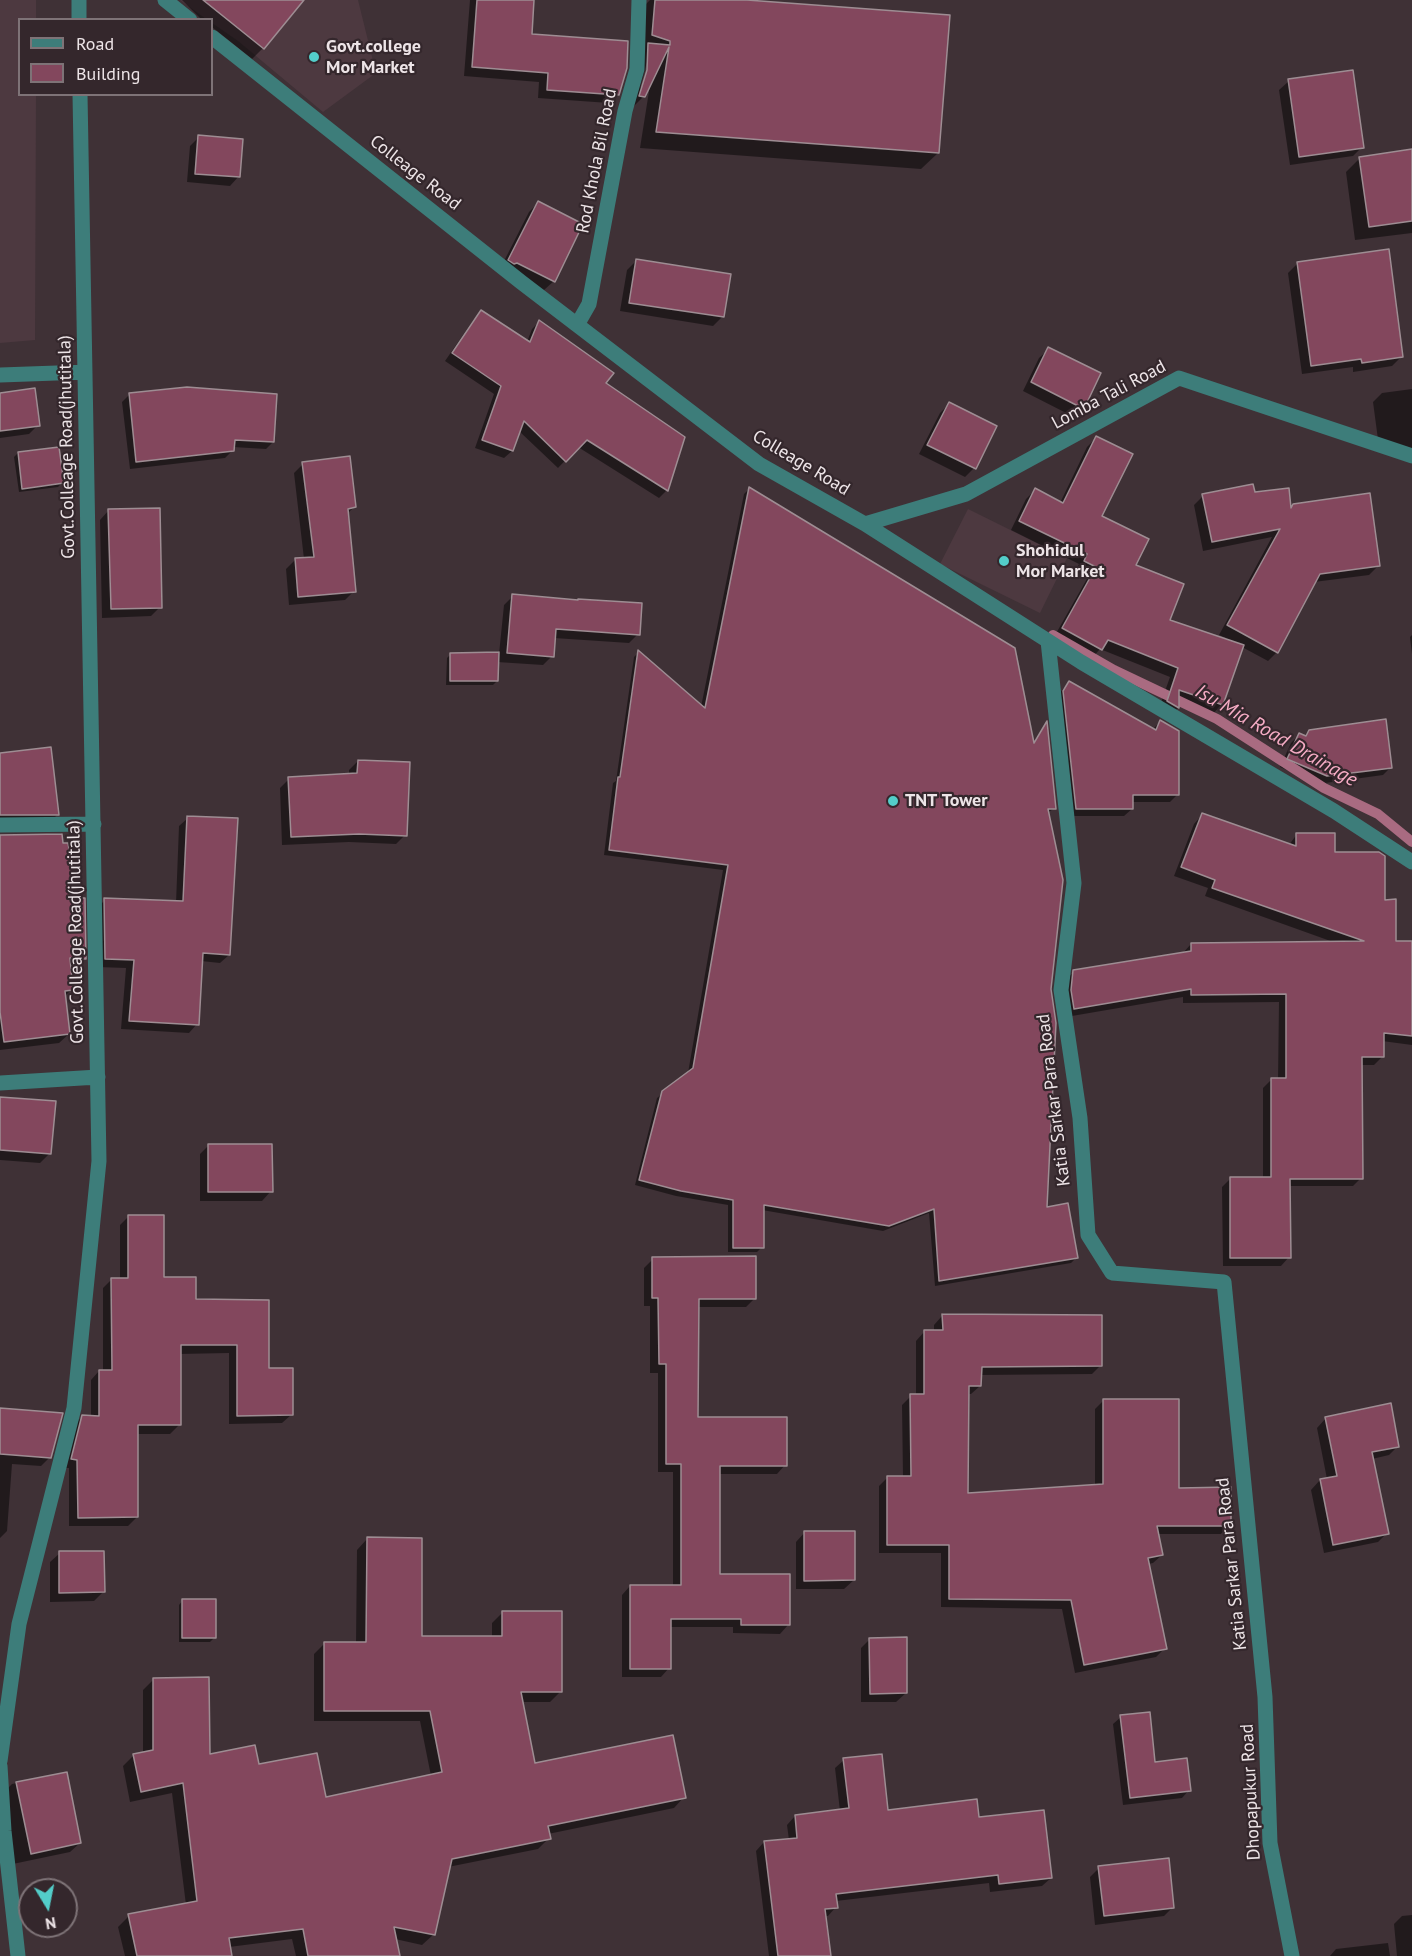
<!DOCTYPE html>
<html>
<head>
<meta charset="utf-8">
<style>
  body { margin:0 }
  #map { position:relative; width:1412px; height:1956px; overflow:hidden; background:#3f3136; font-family:"PT Sans",sans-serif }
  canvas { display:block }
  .legend { position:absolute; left:18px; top:18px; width:195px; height:78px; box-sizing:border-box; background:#34272c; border:2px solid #7e7377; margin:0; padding:8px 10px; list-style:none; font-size:18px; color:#ede4e7 }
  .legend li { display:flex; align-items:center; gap:12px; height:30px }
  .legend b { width:30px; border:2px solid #7e7377 }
  .north { position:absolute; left:18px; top:1878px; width:60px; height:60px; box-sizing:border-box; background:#34272c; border:2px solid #7e7377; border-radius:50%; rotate:170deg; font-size:16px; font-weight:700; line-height:24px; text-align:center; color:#ede4e7 }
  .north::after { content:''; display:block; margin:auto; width:21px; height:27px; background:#53cdc9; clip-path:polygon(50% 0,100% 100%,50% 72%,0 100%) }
</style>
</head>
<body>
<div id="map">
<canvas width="1412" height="1956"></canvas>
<ul class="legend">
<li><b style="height:8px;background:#3d7d7a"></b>Road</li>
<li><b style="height:16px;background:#83475d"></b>Building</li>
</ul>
<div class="north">N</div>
</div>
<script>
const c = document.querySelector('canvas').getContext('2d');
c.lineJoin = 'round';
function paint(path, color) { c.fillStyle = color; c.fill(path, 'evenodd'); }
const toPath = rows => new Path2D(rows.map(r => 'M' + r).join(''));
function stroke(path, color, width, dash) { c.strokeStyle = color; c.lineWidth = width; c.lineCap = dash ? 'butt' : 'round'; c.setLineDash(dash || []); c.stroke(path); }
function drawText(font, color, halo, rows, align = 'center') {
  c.font = font + ' "PT Sans",sans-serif'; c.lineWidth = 4.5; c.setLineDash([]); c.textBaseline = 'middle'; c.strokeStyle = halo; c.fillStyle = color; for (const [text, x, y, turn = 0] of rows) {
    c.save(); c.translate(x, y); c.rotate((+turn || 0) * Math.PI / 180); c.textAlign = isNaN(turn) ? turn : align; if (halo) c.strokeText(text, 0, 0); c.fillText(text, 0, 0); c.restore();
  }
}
paint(toPath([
  [0,0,36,0,36,19,20,20,20,94,36,95,35,340,0,343],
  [180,0,358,0,376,73,323,112,238,41,212,23,212,20,206,19],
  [968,509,1067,558,1040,613,940,564]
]), '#4d3940');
paint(toPath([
  [182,0,278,0,263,48,252,59,212,27,212,20,202,20],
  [470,0,533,0,530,35,618,94,609,103,538,98,539,82,464,76],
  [650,0,727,0,938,153,921,169,640,148,650,85,644,96,627,113,639,11],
  [647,62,650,63,644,84,640,88],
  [1289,81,1362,147,1353,156,1290,165,1279,90],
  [199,137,239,176,230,186,187,182,190,146],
  [1412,151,1412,233,1355,240,1346,172,1360,158],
  [538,203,554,281,544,290,500,269,529,212],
  [636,261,723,316,713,326,620,311,627,270],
  [1297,264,1401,357,1392,366,1353,372,1353,367,1302,374,1288,273],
  [482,312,527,342,532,329,539,322,604,383,683,437,666,491,659,498,578,447,558,468,519,431,512,451,504,458,475,448,494,394,445,361,474,319],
  [1049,349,1083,408,1074,417,1023,391,1039,358],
  [1412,389,1412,449,1379,447,1373,402,1382,393],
  [0,394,38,425,29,434,0,438],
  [129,395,273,442,266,449,233,447,232,451,225,458,130,469,122,402],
  [949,404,974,468,965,477,919,454,940,413],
  [1096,438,1100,517,1134,566,1168,620,1225,640,1226,638,1219,635,1272,537,1203,551,1194,505,1203,496,1253,494,1290,509,1294,505,1378,566,1369,575,1314,582,1277,652,1268,661,1242,647,1222,704,1213,714,1178,702,1178,708,1169,717,1158,711,1170,677,1100,649,1092,658,1054,637,1088,577,1076,570,1079,564,1011,530,1026,499,1035,490,1060,503,1087,447],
  [18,453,62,483,58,487,19,492,14,457],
  [303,464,354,507,347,514,354,591,345,600,289,605,286,569,295,560,304,559,294,473],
  [749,489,1033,743,1046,724,1055,808,1047,813,1050,989,1046,1209,1076,1258,1071,1263,935,1286,929,1213,883,1231,762,1210,762,1247,757,1252,728,1252,728,1205,676,1196,635,1185,657,1098,688,1073,723,870,604,855,613,783,616,781,634,657,639,652,701,707,744,494],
  [109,510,160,607,151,616,102,618,100,520],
  [513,596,638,634,629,643,554,638,552,656,543,665,497,662,497,681,493,685,446,685,447,658,451,654,499,654,504,605],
  [1412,635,1412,654,1410,637],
  [1069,683,1152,730,1160,722,1178,794,1170,802,1132,802,1132,809,1124,816,1069,816,1056,700,1062,690],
  [1309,732,1391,767,1383,775,1318,784,1280,767,1291,743,1299,735,1304,737],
  [0,755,58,814,49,823,0,824],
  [358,761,405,835,396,844,349,842,282,845,280,788,289,779,349,775,349,770],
  [1202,815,1289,845,1297,834,1333,854,1383,901,1395,943,1412,943,1412,1045,1382,1041,1382,1057,1374,1065,1361,1065,1361,1178,1353,1186,1289,1186,1289,1257,1281,1266,1223,1266,1222,1187,1231,1178,1263,1178,1263,1088,1271,1080,1278,1080,1279,1002,1183,1003,1183,997,1066,1017,1065,980,1074,972,1183,953,1191,944,1336,943,1205,896,1208,888,1174,876,1194,824],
  [188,818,229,955,220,963,201,961,197,1024,189,1033,121,1029,126,968,97,967,96,909,105,900,176,903,179,826],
  [0,836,84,958,75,967,69,967,71,990,64,997,69,1034,59,1043,0,1050],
  [0,1098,49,1154,40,1163,0,1160],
  [209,1145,271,1191,262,1201,200,1201,200,1154],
  [129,1216,163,1279,195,1301,267,1369,291,1415,282,1423,229,1424,229,1353,179,1354,179,1425,170,1434,136,1434,137,1517,128,1526,69,1526,69,1468,63,1468,74,1425,83,1416,91,1417,91,1380,99,1371,103,1371,103,1288,112,1279,120,1279,120,1225],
  [653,1259,755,1298,746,1307,698,1307,696,1419,785,1465,777,1474,718,1474,718,1576,788,1625,780,1634,733,1633,733,1627,670,1627,669,1668,661,1677,622,1677,622,1595,630,1586,673,1587,673,1472,658,1472,658,1373,650,1373,650,1306,644,1306,644,1268],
  [942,1316,1100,1366,1092,1374,980,1375,980,1386,971,1394,967,1394,967,1495,1095,1486,1095,1409,1104,1400,1178,1489,1229,1525,1221,1534,1157,1534,1162,1555,1153,1563,1148,1564,1165,1648,1156,1657,1075,1673,1062,1609,941,1607,941,1553,879,1553,879,1486,888,1477,903,1477,902,1405,911,1396,916,1396,916,1341,924,1332,934,1332,934,1325],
  [0,1410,50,1457,41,1466,12,1464,7,1531,0,1538],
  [1326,1418,1398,1446,1389,1455,1372,1459,1387,1533,1378,1542,1324,1553,1311,1490,1320,1480,1327,1479,1317,1428],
  [805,1532,854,1580,844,1589,796,1589,796,1542],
  [367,1539,421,1638,492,1637,492,1623,503,1612,561,1691,550,1702,521,1702,534,1764,684,1797,674,1808,548,1834,549,1838,538,1849,448,1867,433,1935,422,1945,395,1939,399,1956,296,1956,292,1939,229,1947,231,1956,125,1956,118,1927,129,1916,186,1905,172,1793,130,1802,123,1766,134,1755,143,1753,143,1690,154,1679,208,1756,258,1766,325,1798,431,1776,420,1721,314,1721,314,1654,324,1644,356,1643,357,1550],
  [60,1553,103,1592,94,1601,50,1602,50,1562],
  [183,1600,214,1638,210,1642,179,1642,179,1605],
  [870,1639,906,1693,896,1702,861,1702,861,1648],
  [1121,1717,1154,1763,1189,1790,1182,1798,1123,1805,1113,1724],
  [844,1760,887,1812,978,1819,1051,1878,1042,1886,990,1892,989,1883,836,1901,836,1907,828,1916,825,1916,829,1956,769,1956,756,1851,764,1842,789,1840,787,1825,795,1816,840,1811,835,1768],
  [66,1773,80,1843,70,1852,8,1865,2,1794,12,1784],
  [1099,1868,1173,1907,1164,1916,1095,1925,1090,1877],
  [1412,1915,1412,1956,1397,1956,1394,1924,1402,1916],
  [1388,1943,1390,1956,1330,1956,1336,1949]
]), '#0007');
stroke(toPath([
  [1053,635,1114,670,1217,719,1324,788,1378,814,1412,842]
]), '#a96b81', 10);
const building = toPath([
  [203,0,304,0,264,49,203,0],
  [477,0,534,0,532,34,628,41,627,68,619,95,547,90,548,73,472,67,477,0],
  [655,0,747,0,950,15,939,153,656,132,669,47,645,97,639,96,647,70,648,43,670,45,670,41,652,35,655,0],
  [1353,70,1364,148,1299,157,1288,79,1353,70],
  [198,135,243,139,240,177,195,174,198,135],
  [1412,149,1412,221,1369,227,1359,157,1412,149],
  [538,201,583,224,555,282,517,263,514,264,508,260,538,201],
  [1389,249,1403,357,1362,363,1361,359,1311,366,1297,262,1389,249],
  [636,259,731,274,724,317,629,303,636,259],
  [481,310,530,342,539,320,614,373,606,383,685,437,668,491,587,440,566,462,524,421,513,451,482,440,501,386,452,353,481,310],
  [1048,347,1101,373,1084,409,1031,382,1048,347],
  [187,387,277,394,274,442,235,440,234,451,136,462,129,393,187,387],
  [35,388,40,426,0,431,0,393,35,388],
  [949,402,997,426,976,469,927,445,949,402],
  [1096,436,1133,454,1102,516,1149,539,1136,565,1184,584,1170,620,1244,645,1223,705,1179,690,1179,708,1167,701,1178,668,1108,640,1102,650,1062,628,1096,567,1084,561,1087,554,1019,521,1035,488,1063,503,1096,436],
  [59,447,64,483,22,489,18,452,59,447],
  [350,456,356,507,348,509,356,592,298,597,295,558,314,557,302,462,350,456],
  [1253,484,1255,492,1289,488,1291,508,1293,504,1370,493,1380,566,1320,574,1278,653,1227,625,1280,529,1212,542,1202,494,1253,484],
  [749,487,1015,648,1034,743,1047,721,1056,809,1048,809,1063,880,1051,989,1056,1023,1047,1207,1068,1203,1078,1258,939,1281,934,1209,889,1226,764,1205,764,1248,733,1248,733,1200,681,1191,639,1180,662,1091,693,1068,728,865,609,850,618,777,620,777,638,650,705,708,749,487],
  [160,508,162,608,111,609,108,509,160,508],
  [512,594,578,600,578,599,642,603,640,635,556,629,554,657,507,653,512,594],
  [499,652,498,681,450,681,450,653,499,652],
  [1069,681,1156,730,1160,720,1179,731,1179,795,1133,795,1133,809,1076,809,1063,691,1069,681],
  [1386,719,1392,768,1327,776,1287,759,1299,733,1306,736,1309,730,1386,719],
  [51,747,59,815,0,815,0,753,51,747],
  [358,760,410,762,407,836,359,834,291,837,288,777,357,773,358,760],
  [1202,813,1296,846,1296,833,1335,833,1335,852,1379,852,1385,856,1385,900,1396,899,1396,941,1412,941,1412,1036,1384,1033,1384,1057,1362,1057,1363,1179,1290,1179,1291,1258,1230,1258,1230,1177,1271,1177,1271,1078,1286,1078,1286,994,1191,995,1191,989,1074,1009,1071,990,1073,970,1191,951,1191,943,1364,941,1212,888,1215,880,1181,867,1202,813],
  [187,816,238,818,230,955,203,953,199,1025,129,1021,134,960,105,959,104,898,183,901,187,816],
  [62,834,63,843,68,843,77,898,85,898,86,959,70,958,73,990,65,991,70,1034,4,1042,0,1012,0,835,62,834],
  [0,1097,56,1101,51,1154,0,1150,0,1097],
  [208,1144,272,1144,273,1192,208,1192,208,1144],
  [128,1215,164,1215,164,1277,196,1277,196,1299,269,1300,269,1368,293,1368,293,1415,237,1416,237,1345,181,1345,181,1425,138,1425,138,1517,78,1518,77,1460,71,1459,82,1415,99,1416,99,1370,112,1370,111,1278,128,1278,128,1215],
  [756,1256,756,1299,699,1299,698,1417,787,1417,787,1466,720,1466,720,1574,790,1574,790,1625,741,1625,741,1619,671,1619,671,1669,630,1669,630,1585,681,1585,681,1464,666,1464,666,1364,659,1364,658,1298,652,1298,652,1257,756,1256],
  [942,1314,1102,1315,1102,1366,982,1367,981,1386,969,1386,968,1493,1103,1484,1103,1399,1179,1399,1179,1488,1231,1487,1231,1526,1157,1526,1163,1555,1148,1558,1167,1649,1084,1665,1071,1600,949,1599,949,1545,887,1545,887,1476,911,1476,910,1394,924,1394,924,1330,943,1330,942,1314],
  [1391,1403,1399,1447,1372,1452,1389,1534,1333,1545,1320,1479,1337,1476,1325,1417,1391,1403],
  [0,1408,63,1413,51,1458,0,1454,0,1408],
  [804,1531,855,1531,855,1580,804,1581,804,1531],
  [367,1537,422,1538,422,1636,502,1636,502,1611,562,1611,562,1692,521,1692,535,1763,673,1735,686,1798,548,1826,551,1839,452,1859,435,1935,394,1927,400,1956,308,1956,303,1929,229,1938,232,1956,137,1956,128,1914,197,1901,183,1783,141,1792,133,1754,153,1750,153,1678,209,1677,210,1754,255,1745,259,1764,317,1753,326,1797,442,1772,430,1711,324,1711,324,1642,366,1642,367,1537],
  [59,1551,104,1551,105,1592,59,1593,59,1551],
  [182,1599,216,1599,216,1638,182,1638,182,1599],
  [907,1637,907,1693,870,1694,869,1638,907,1637],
  [1150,1712,1155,1762,1187,1758,1191,1791,1130,1798,1120,1715,1150,1712],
  [882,1754,888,1810,977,1799,979,1817,1044,1810,1052,1878,999,1884,998,1875,836,1894,838,1908,825,1909,831,1956,778,1956,764,1841,797,1838,795,1815,849,1808,843,1758,882,1754],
  [67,1772,81,1843,31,1854,16,1782,67,1772],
  [1169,1858,1174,1908,1104,1916,1098,1866,1169,1858]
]);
paint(building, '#83475d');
stroke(building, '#9e8d93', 1.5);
stroke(toPath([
  [79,0,79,20],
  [165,0,190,20],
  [212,37,521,282,759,464,865,524,1081,662,1334,811,1412,862],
  [577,325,589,304,625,111,637,69,639,0],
  [0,375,85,372],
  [865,524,966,494,1179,378,1412,456],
  [1048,641,1074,883,1061,990,1080,1118,1088,1235,1112,1273,1224,1282,1265,1697,1270,1843,1292,1956],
  [0,825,94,824],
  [0,1083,98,1077],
  [0,1761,19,1624,74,1408,99,1161,80,94],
  [0,1766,4,1831,18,1956]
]), '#3d7d7a', 15);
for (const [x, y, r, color] of [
  [314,57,6,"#53cdc9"],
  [1004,561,6,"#53cdc9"],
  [893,801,6,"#53cdc9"]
]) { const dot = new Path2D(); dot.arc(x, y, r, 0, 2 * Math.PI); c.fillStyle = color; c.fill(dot); stroke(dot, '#34272c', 2); }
drawText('bold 18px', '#ede4e7', '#34272c', [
  ["Govt.college",326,47],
  ["Mor Market",326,68],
  ["Shohidul",1016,551],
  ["Mor Market",1016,572],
  ["TNT Tower",905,801]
], 'left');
drawText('18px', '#ede4e7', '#34272c', [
  ["Rod Khola Bil Road",597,161,-79],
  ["Colleage Road",415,173,38],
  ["Lomba Tali Road",1109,395,-28],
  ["Govt.Colleage Road(jhutitala)",67,447,-91],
  ["Colleage Road",801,463,31],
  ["Govt.Colleage Road(jhutitala)",76,932,-91],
  ["Katia Sarkar Para Road",1054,1100,-97],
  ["Katia Sarkar Para Road",1232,1564,-96],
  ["Dhopapukur Road",1251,1792,-93]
]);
drawText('italic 20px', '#f6acc5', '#34272c', [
  ["Isu Mia Road Drainage",1276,736,30]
]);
</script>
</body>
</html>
